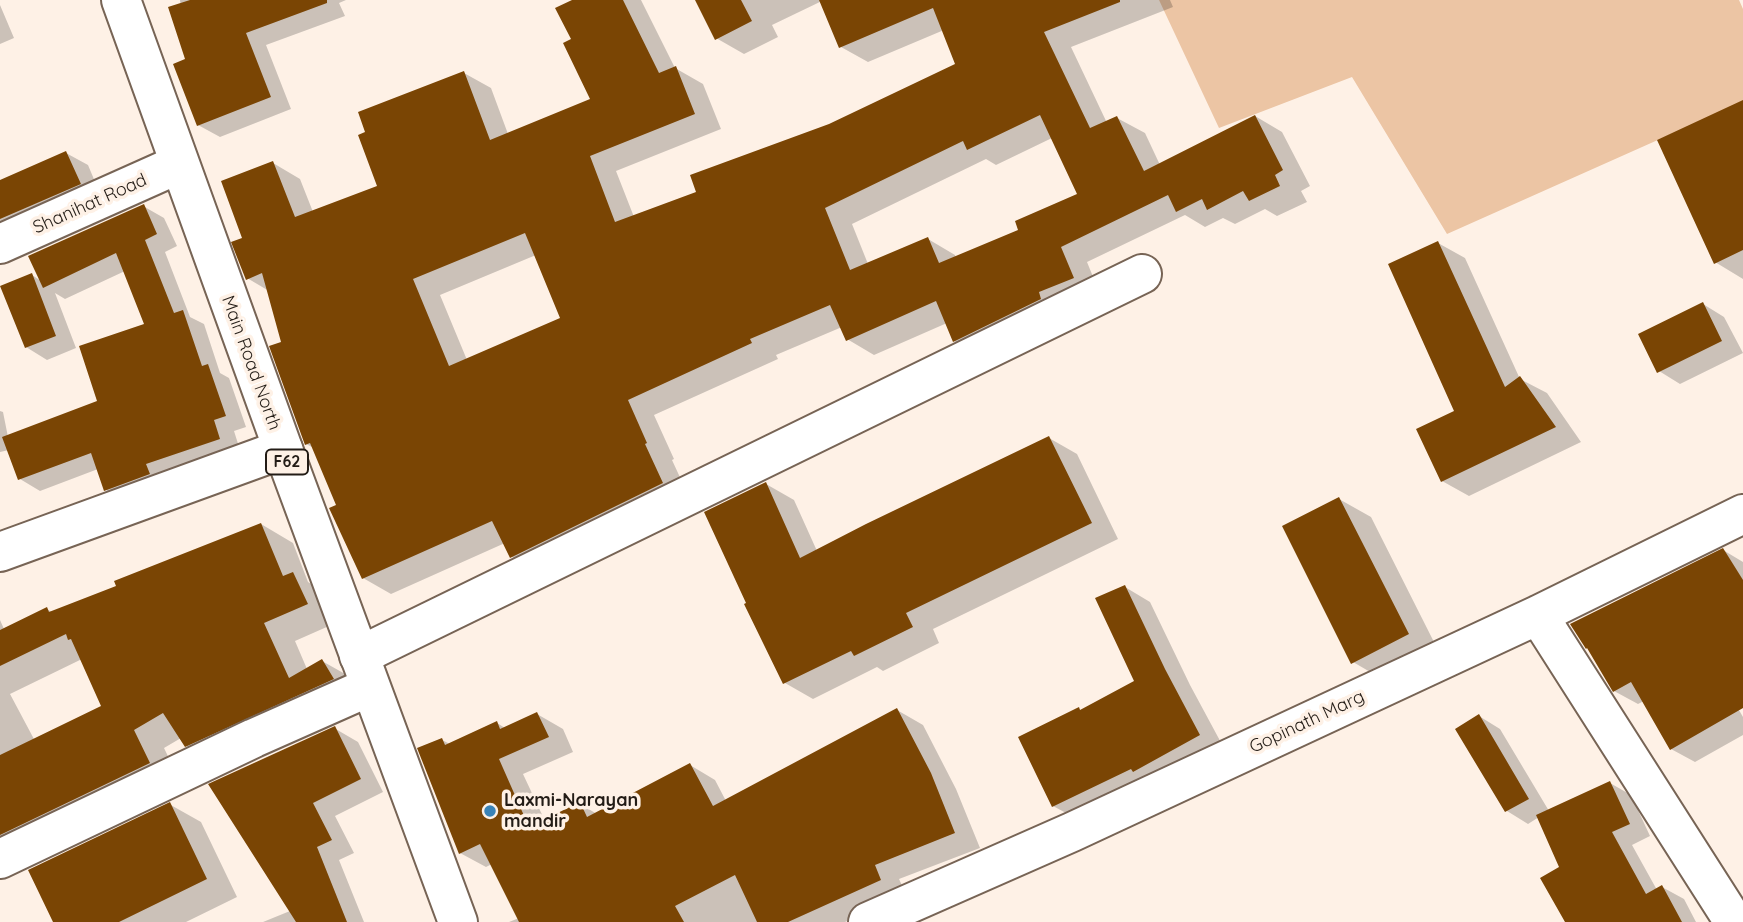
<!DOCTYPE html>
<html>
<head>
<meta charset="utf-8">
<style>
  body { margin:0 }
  canvas { display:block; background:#fef1e6 }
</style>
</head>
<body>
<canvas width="1743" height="922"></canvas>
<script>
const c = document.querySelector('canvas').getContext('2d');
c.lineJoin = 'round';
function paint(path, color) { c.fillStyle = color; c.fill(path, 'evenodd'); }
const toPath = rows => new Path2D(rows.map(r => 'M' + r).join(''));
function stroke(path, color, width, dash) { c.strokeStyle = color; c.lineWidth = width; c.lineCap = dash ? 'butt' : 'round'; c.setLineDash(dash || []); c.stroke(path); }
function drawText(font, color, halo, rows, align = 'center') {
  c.font = font + ' Quicksand,sans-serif'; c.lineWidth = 7; c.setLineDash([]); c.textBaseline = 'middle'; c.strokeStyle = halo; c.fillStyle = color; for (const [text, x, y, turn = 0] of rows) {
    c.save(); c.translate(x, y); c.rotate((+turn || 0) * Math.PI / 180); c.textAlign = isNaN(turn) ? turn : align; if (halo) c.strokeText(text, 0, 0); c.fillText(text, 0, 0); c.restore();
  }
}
paint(toPath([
  [1159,0,1739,0,1743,9,1743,102,1447,234,1352,77,1219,128]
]), '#ecc5a4');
paint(toPath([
  [180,0,346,0,339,3,345,16,266,45,291,109,220,137,198,125,187,60],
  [576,0,641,0,675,68,703,84,721,129,616,171,634,217,698,193,829,126,957,65,944,30,868,62,841,47,855,0,1170,0,1173,7,1071,47,1107,123,1117,118,1145,133,1160,165,1255,116,1282,132,1310,186,1301,191,1307,202,1277,216,1265,209,1235,224,1223,218,1205,227,1185,215,1087,262,1100,294,981,357,954,341,947,323,874,355,847,339,842,327,776,355,778,359,654,415,674,459,672,460,690,499,539,572,512,557,505,543,391,594,363,578,338,505,314,448,306,444,283,343,269,291,247,278,245,239,273,163,300,179,313,212,380,187,464,73,491,88,508,134,592,100,573,40],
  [1052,138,1079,195,1021,231,956,258,955,255,928,239,868,264,852,224,986,159,996,165],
  [536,255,563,319,467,360,440,295],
  [697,0,824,0,772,25,778,37,744,54,716,38],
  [0,5,14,38,0,44],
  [1743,102,1743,279,1715,262],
  [66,153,88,165,101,196,0,225,0,182],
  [143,206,164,218,177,246,165,252,190,317,204,324,220,373,229,378,246,427,234,431,240,450,127,502,106,490,98,469,40,491,20,479,9,450,0,452,0,411,3,412,8,437,100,402,146,325,125,271,65,299,55,293,76,348,47,360,26,347,32,275,41,281],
  [1438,243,1465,258,1520,379,1547,393,1581,442,1469,496,1442,481,1457,412],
  [1703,304,1724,317,1743,353,1680,384,1659,371],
  [1049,438,1077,454,1118,539,933,629,939,643,883,671,877,667,813,699,785,683,766,484,794,500,817,551],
  [1339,499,1371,517,1439,652,1384,680,1353,662],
  [261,524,293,543,308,582,324,592,338,622,295,641,307,669,322,661,354,679,217,764,186,746,181,738,164,748,180,781,0,869,0,620,4,629,47,609,53,613,118,587],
  [82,659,104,707,35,741,10,694],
  [1723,550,1743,562,1743,702,1736,705,1743,717,1743,735,1695,762,1671,749,1644,701,1638,704,1614,691],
  [1125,587,1150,602,1190,685,1225,750,1079,820,1053,806,1079,709,1082,711,1136,682],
  [897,710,923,725,956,789,980,848,899,879,906,894,845,922,509,922,519,918,492,864,486,867,460,853,442,740,450,744,497,723,505,728,537,714,563,729,573,752,523,774,545,821,580,804,597,814,690,765,715,780,726,801],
  [1479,716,1500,729,1549,811,1610,783,1631,795,1650,836,1632,845,1657,890,1662,887,1684,899,1696,922,1568,922,1562,868,1539,817,1528,824,1507,811],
  [334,728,358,742,383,792,335,816,354,853,339,860,364,922,263,922,290,911,211,785],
  [169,804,201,822,237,897,186,922,55,922]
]), '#0003');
paint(toPath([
  [190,0,327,0,327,3,246,33,271,97,197,126,173,64,185,59,168,7],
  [572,0,623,0,659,73,676,66,695,114,590,156,615,222,696,192,690,175,829,124,955,64,933,8,839,48,819,0,1120,0,1120,2,1044,32,1090,128,1117,116,1144,171,1255,115,1283,170,1275,175,1280,186,1249,201,1243,191,1207,210,1202,199,1176,212,1168,195,1061,247,1074,278,1039,292,1041,299,953,342,936,301,846,341,830,305,750,339,752,343,628,400,647,443,645,444,663,483,510,558,492,521,362,579,329,508,336,505,310,443,305,445,269,346,281,342,262,273,246,280,231,242,242,238,221,181,273,161,295,217,377,186,358,135,365,132,358,112,464,71,490,140,590,99,563,43,571,39,555,8],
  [1040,115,1077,194,1015,221,1018,230,939,263,928,237,850,270,825,208,963,141,967,150],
  [525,233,560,318,449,366,413,279],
  [695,0,741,0,752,21,715,40],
  [1743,100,1743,250,1714,264,1657,140],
  [66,151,81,184,0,219,0,180],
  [144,204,157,234,145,240,174,313,183,310,202,366,208,364,226,416,214,420,220,439,146,464,150,474,104,491,91,453,18,480,2,437,97,401,79,346,144,324,116,253,43,288,28,256],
  [1438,241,1505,387,1520,376,1556,427,1441,482,1416,429,1454,411,1388,264],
  [32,273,56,336,25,348,0,286],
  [1703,302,1722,341,1657,373,1638,334],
  [1049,436,1092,523,906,613,913,627,854,656,851,651,783,684,744,604,746,603,704,512,766,482,800,558,866,524],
  [1339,497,1409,634,1351,664,1282,526],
  [261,523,283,576,293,572,308,604,264,623,289,678,322,659,334,679,185,747,163,713,134,730,150,763,0,835,0,755,101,706,71,639,68,640,66,634,0,666,0,630,47,607,49,612,116,586,114,581],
  [1723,548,1743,580,1743,708,1670,750,1631,682,1613,692,1587,648,1586,649,1570,624],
  [1125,585,1165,669,1200,735,1133,772,1131,769,1052,807,1018,737,1079,707,1080,710,1134,681,1095,598],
  [897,708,931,773,955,833,875,865,881,880,788,922,757,922,735,875,675,906,684,922,519,922,480,844,459,854,417,748,442,738,445,745,497,721,500,729,537,712,549,737,499,759,529,827,580,802,587,817,690,763,713,806],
  [1479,714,1529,799,1505,812,1455,729],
  [335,726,361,779,313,803,332,840,317,847,347,922,296,922,208,784],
  [1610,781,1630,824,1612,832,1646,894,1662,885,1682,922,1565,922,1540,878,1559,867,1536,815],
  [170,802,207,879,119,922,53,922,28,870]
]), '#7a4504');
const street = toPath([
  [0,552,283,449],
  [1538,615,1734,922],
  [359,656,1142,274],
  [0,859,254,738,369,687],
  [868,922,1072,832,1538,615,1743,514]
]);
const secondary = toPath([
  [0,244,179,164]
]);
const primary = toPath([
  [121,0,283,449,458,922]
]);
stroke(street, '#776455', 42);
stroke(secondary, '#776455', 42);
stroke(primary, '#776455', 42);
stroke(street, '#fff', 38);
stroke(secondary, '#fff', 38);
stroke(primary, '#fff', 38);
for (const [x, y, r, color] of [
  [490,811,7,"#3983b7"]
]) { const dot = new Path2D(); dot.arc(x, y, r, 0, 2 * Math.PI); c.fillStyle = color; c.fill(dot); stroke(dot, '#fef1e6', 2.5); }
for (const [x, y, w] of [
  [287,462,42]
]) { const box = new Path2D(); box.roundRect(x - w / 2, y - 12.5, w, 25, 5); c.fillStyle = '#fef1e6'; c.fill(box); stroke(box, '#231c16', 2); }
drawText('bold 16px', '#231c16', null, [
  ["F62",287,462]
]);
drawText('18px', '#231c16', '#fef1e6', [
  ["Shanihat Road",90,204,-24],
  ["Main Road North",251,363,70],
  ["Gopinath Marg",1307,722,-25]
]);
drawText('bold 18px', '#231c16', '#fef1e6', [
  ["Laxmi-Narayan",504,801],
  ["mandir",504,822]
], 'left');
</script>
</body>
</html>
